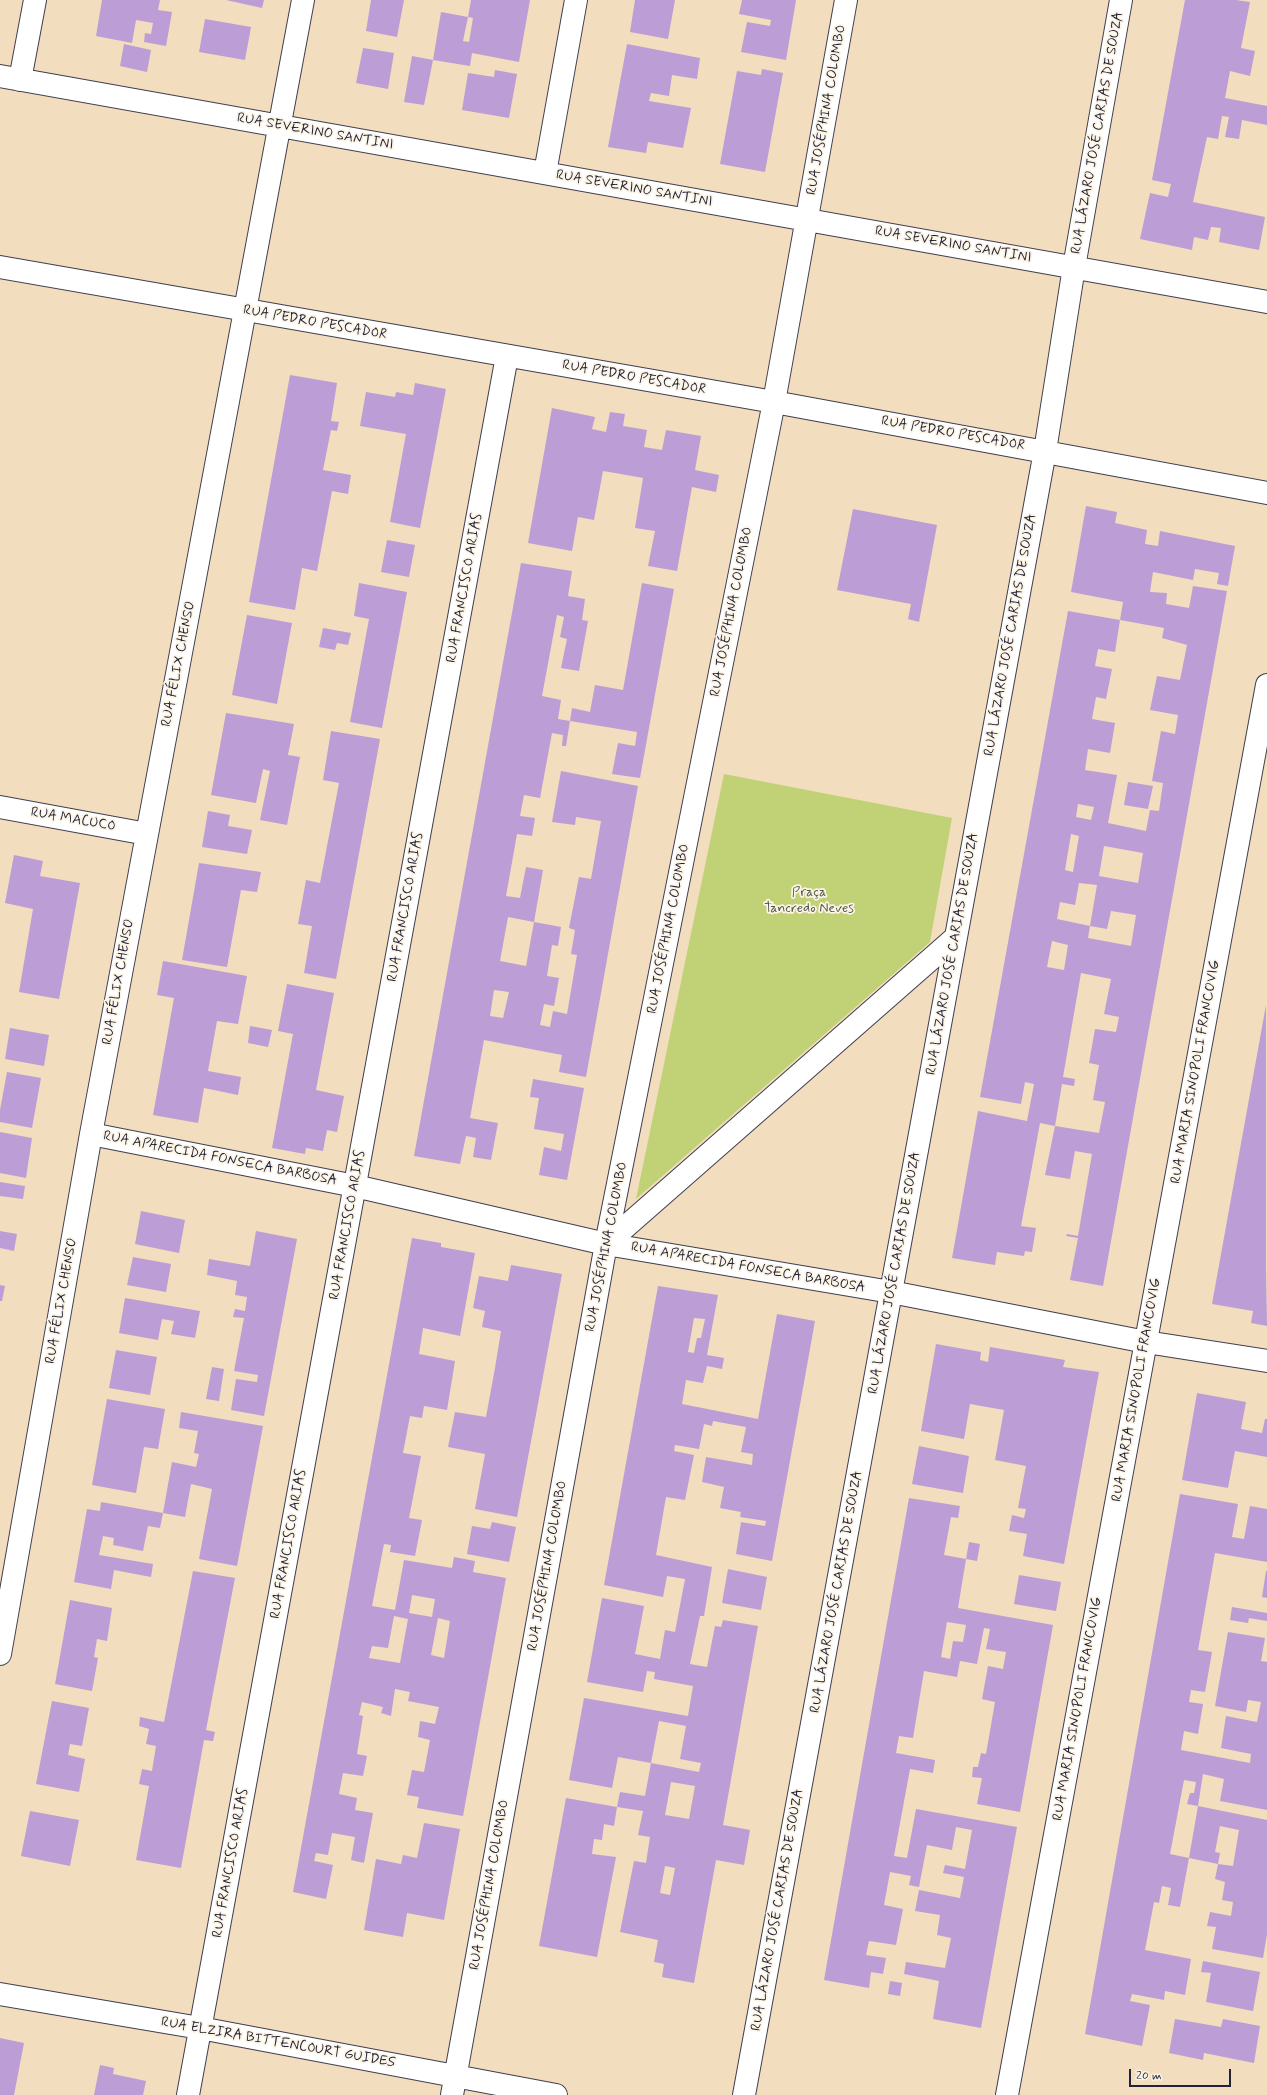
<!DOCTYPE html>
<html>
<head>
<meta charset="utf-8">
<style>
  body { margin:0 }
  #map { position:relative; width:1267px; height:2095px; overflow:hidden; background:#f2ddbe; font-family:Mynerve,sans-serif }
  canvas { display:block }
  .scale { position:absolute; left:1129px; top:2069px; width:102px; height:18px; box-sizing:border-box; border:2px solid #22223b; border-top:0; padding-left:5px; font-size:12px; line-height:14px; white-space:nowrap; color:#22223b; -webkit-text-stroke:3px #fcf5e5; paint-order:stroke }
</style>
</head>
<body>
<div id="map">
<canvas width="1267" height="2095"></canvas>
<div class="scale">20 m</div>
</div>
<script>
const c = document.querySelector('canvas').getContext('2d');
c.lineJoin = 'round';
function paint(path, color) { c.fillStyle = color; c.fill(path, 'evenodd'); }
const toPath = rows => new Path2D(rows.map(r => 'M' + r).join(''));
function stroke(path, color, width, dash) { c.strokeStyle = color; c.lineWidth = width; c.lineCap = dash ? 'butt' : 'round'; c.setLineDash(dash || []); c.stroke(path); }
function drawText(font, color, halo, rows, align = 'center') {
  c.font = font + ' Mynerve,sans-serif'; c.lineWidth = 3.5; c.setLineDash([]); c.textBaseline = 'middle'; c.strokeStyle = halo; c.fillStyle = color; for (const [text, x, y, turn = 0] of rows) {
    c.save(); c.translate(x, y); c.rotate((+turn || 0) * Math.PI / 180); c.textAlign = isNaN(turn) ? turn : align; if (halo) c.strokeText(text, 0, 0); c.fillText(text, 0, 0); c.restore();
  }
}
paint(toPath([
  [724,774,952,818,930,942,636,1199]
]), '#c0d275');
paint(toPath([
  [102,0,160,0,158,10,172,12,166,46,144,42,145,33,151,34,153,23,136,20,132,43,96,36],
  [226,0,264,0,262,8],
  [371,0,404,0,397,37,366,31],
  [471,0,530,0,519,62,472,53,470,66,433,60,441,12,468,17,463,41,469,42,473,18,468,17],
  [635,0,675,0,668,39,630,32],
  [742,0,796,0,786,60,741,52,747,22,770,26,771,20,739,14],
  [1185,0,1236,0,1250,2,1241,48,1255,51,1250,76,1230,71,1225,98,1267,106,1267,125,1242,120,1239,139,1225,137,1229,117,1222,116,1218,139,1207,137,1193,202,1265,217,1259,250,1219,242,1221,228,1211,227,1208,240,1194,237,1192,250,1140,239,1150,193,1168,197,1171,184,1152,180],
  [205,19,251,27,245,60,199,52],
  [124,44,151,50,147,72,120,66],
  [627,44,700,58,697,79,672,75,669,96,651,93,649,101,691,108,683,148,648,142,646,153,608,147],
  [363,48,394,53,388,89,356,83],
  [412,56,433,60,424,105,404,102],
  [762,69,783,73,765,172,720,164,737,71,761,75],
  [495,70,517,74,509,118,462,110,468,73,494,77],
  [290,375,337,383,331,421,339,422,337,431,331,430,323,470,351,475,348,494,332,491,317,571,302,568,295,610,249,602],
  [415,383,446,389,420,528,390,522,406,434,360,426,366,392,395,397,396,392,413,395],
  [552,408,595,417,592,429,606,432,610,412,625,414,623,426,647,430,644,447,662,450,666,430,701,436,695,470,719,475,716,492,692,487,677,571,648,566,655,531,635,528,643,478,615,473,603,471,594,520,578,517,572,551,528,543],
  [1086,506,1117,512,1115,523,1147,530,1145,544,1158,546,1160,531,1235,546,1228,586,1217,584,1219,573,1195,569,1193,580,1153,572,1150,592,1167,593,1166,604,1189,608,1193,586,1227,591,1103,1286,1070,1280,1078,1238,1066,1236,1067,1234,1078,1236,1092,1154,1075,1151,1070,1179,1045,1175,1055,1126,1040,1123,1021,1226,1036,1228,1032,1252,1025,1251,1024,1256,997,1252,995,1265,952,1258,978,1111,1027,1121,1034,1084,1025,1082,1021,1104,980,1097,1068,611,1120,620,1115,652,1098,649,1095,666,1112,669,1106,699,1096,697,1092,719,1115,723,1110,753,1088,749,1085,770,1117,775,1108,823,1146,831,1150,810,1159,811,1163,783,1152,781,1161,731,1175,734,1178,715,1150,710,1157,676,1180,680,1187,645,1162,638,1164,628,1120,620,1123,602,1071,592],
  [1078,804,1094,807,1091,820,1076,817],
  [1071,834,1079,836,1073,872,1065,870],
  [1104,846,1143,853,1138,883,1099,876],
  [1079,883,1097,885,1090,926,1107,929,1111,911,1136,915,1131,946,1088,938,1090,926,1057,919,1060,902,1075,905],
  [1052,941,1068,945,1064,970,1047,967],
  [1081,973,1111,979,1104,1014,1119,1017,1116,1032,1095,1029,1089,1063,1099,1065,1093,1100,1105,1102,1099,1133,1055,1126,1062,1084,1074,1086,1075,1079,1063,1077],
  [853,509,937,525,919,622,908,619,911,604,837,590],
  [387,540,415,545,409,577,381,572],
  [521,563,572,571,568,596,585,599,582,620,588,621,579,671,561,668,567,639,560,637,564,617,557,615,542,696,561,700,558,719,570,721,572,708,590,712,595,685,623,690,642,583,674,589,640,778,612,774,618,743,635,746,637,732,570,721,566,746,562,746,563,735,552,733,540,798,524,795,520,816,535,818,532,836,517,834,506,896,520,898,526,867,543,870,534,922,508,917,500,961,526,966,534,922,561,927,558,946,552,945,547,976,559,978,554,1006,544,1004,540,1025,550,1027,553,1011,567,1014,577,955,571,954,575,930,569,928,579,877,591,879,601,821,576,817,575,825,552,822,561,771,638,786,586,1077,559,1072,562,1055,484,1040,470,1118,498,1123,491,1160,473,1157,476,1138,466,1136,460,1164,414,1156],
  [494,990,509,992,503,1018,490,1016],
  [359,583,407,592,382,728,350,722,369,619,354,616],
  [247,615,292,623,277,704,232,695],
  [323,628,351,633,348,645,337,643,335,650,319,647],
  [226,713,294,724,288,755,300,757,287,825,260,820,270,771,263,769,256,803,211,795],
  [331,731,380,739,336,979,304,973,312,926,298,924,306,880,320,883,339,783,323,780],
  [1128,782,1153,786,1148,809,1124,805],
  [208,811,230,815,228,826,252,830,247,854,202,847],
  [14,855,43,861,40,876,80,883,59,999,19,992,33,909,5,903],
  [199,863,261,872,257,892,241,890,227,967,182,960],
  [163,961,247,976,238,1024,217,1021,208,1071,241,1077,238,1095,204,1088,198,1123,153,1115,174,998,157,995],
  [287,984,334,993,316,1090,344,1096,337,1132,327,1130,323,1151,306,1148,305,1154,272,1148,293,1034,278,1031],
  [1266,1005,1266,1269,1267,1326,1251,1323,1253,1311,1212,1304],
  [250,1026,272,1030,268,1047,248,1043],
  [10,1028,49,1035,44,1066,5,1059],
  [7,1072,41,1078,32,1128,0,1122,0,1110],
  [533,1079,584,1088,567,1180,539,1175,544,1147,561,1151,564,1134,534,1129,539,1098,530,1097],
  [0,1132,32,1138,26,1178,0,1173],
  [0,1182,25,1186,23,1199,0,1196],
  [141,1211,185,1220,179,1253,135,1244],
  [0,1231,17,1234,14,1251,0,1248],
  [256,1231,297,1239,264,1416,231,1410,236,1379,257,1382,258,1375,234,1371,244,1318,233,1317,235,1309,245,1311,247,1297,235,1295,237,1281,207,1275,209,1259,250,1266],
  [412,1238,441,1243,441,1247,475,1253,460,1336,423,1328,419,1354,455,1361,447,1410,424,1406,422,1418,410,1416,403,1453,421,1456,409,1518,422,1520,415,1556,390,1552,391,1545,384,1544,372,1606,395,1610,404,1560,452,1568,454,1557,475,1561,473,1572,506,1578,463,1816,417,1808,419,1797,407,1795,412,1770,424,1772,430,1740,418,1737,420,1721,435,1724,439,1707,408,1701,410,1692,395,1689,391,1716,381,1713,383,1707,362,1702,359,1715,363,1716,357,1754,367,1756,363,1776,343,1773,339,1794,357,1798,355,1810,373,1813,364,1863,351,1860,355,1837,332,1833,328,1855,316,1853,314,1861,333,1865,326,1899,293,1892],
  [412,1595,435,1599,432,1617,409,1613],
  [394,1616,408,1619,400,1663,369,1658,372,1646,388,1648],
  [438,1618,450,1621,444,1658,431,1655],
  [133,1257,171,1264,166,1292,127,1285],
  [511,1265,562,1274,517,1517,475,1509,485,1454,448,1447,455,1412,486,1417,495,1368,501,1331,482,1327,485,1311,473,1308,479,1276,508,1281],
  [0,1285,5,1286,2,1301,0,1301],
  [658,1286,718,1295,707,1355,724,1358,722,1369,707,1366,703,1383,686,1380,682,1404,758,1419,777,1314,815,1321,772,1561,736,1554,741,1522,765,1526,766,1521,740,1517,741,1512,720,1508,724,1487,702,1482,706,1457,752,1465,753,1454,741,1452,746,1427,713,1421,712,1426,704,1424,699,1449,675,1445,674,1451,694,1455,685,1500,666,1497,656,1555,712,1567,704,1616,700,1616,690,1664,707,1667,715,1626,721,1627,723,1620,758,1626,723,1825,750,1830,744,1865,716,1860,694,1983,662,1977,664,1964,654,1962,658,1940,620,1932,634,1861,646,1863,650,1837,638,1835,643,1811,617,1807,620,1792,645,1796,651,1763,699,1772,701,1763,680,1759,686,1726,659,1721,651,1763,618,1757,612,1788,569,1780,584,1698,688,1716,693,1686,654,1679,655,1672,647,1671,643,1692,587,1682,602,1598,644,1606,635,1654,660,1659,665,1630,675,1632,685,1579,667,1576,663,1597,604,1585],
  [694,1318,705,1319,701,1338,697,1338,694,1353,688,1352],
  [671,1782,695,1786,689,1819,665,1815],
  [665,1866,675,1868,670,1895,660,1893],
  [125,1298,200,1311,195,1338,171,1334,174,1321,162,1319,158,1340,119,1333],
  [936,1344,981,1352,980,1360,988,1362,990,1347,1065,1360,1063,1367,1099,1372,1064,1564,1023,1556,1027,1534,1009,1531,1012,1515,1024,1518,1026,1509,1018,1508,1026,1466,995,1460,1004,1410,970,1404,964,1439,921,1431],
  [116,1350,157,1357,150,1395,109,1388],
  [212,1367,224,1369,219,1401,206,1399],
  [1197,1393,1246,1402,1241,1429,1262,1433,1265,1419,1267,1419,1267,1457,1235,1451,1228,1488,1182,1480],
  [107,1399,165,1409,158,1449,144,1447,136,1493,92,1485],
  [181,1412,263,1426,237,1566,199,1559,212,1489,191,1484,185,1517,163,1513,160,1528,148,1526,143,1551,113,1545,114,1538,103,1536,99,1555,153,1564,151,1577,114,1570,111,1589,74,1582,87,1509,100,1511,101,1502,163,1513,172,1462,196,1467,199,1454,194,1453,198,1431,179,1428],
  [919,1446,969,1456,963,1493,912,1484],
  [1180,1494,1238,1504,1232,1537,1244,1539,1250,1506,1267,1509,1267,1562,1215,1553,1198,1650,1212,1652,1205,1692,1191,1690,1189,1702,1203,1704,1198,1734,1184,1731,1181,1750,1250,1763,1251,1754,1221,1748,1226,1716,1257,1722,1261,1702,1248,1700,1246,1712,1215,1706,1228,1632,1265,1638,1261,1661,1267,1662,1267,1810,1220,1801,1224,1779,1203,1774,1198,1806,1187,1804,1190,1793,1194,1793,1196,1782,1184,1780,1170,1854,1189,1858,1198,1806,1267,1820,1267,1934,1263,1958,1212,1949,1216,1927,1207,1926,1210,1912,1231,1916,1233,1902,1222,1900,1225,1882,1215,1879,1218,1864,1233,1866,1239,1830,1220,1826,1215,1852,1220,1853,1218,1864,1189,1858,1180,1907,1168,1905,1171,1888,1162,1886,1159,1903,1154,1902,1145,1950,1191,1959,1185,1995,1165,1991,1164,2000,1132,1994,1130,2001,1150,2005,1142,2046,1085,2034],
  [909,1498,960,1506,958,1518,951,1517,944,1555,966,1559,969,1542,980,1544,977,1561,966,1559,958,1608,1053,1625,1020,1812,977,1804,982,1778,972,1777,973,1767,978,1767,981,1753,986,1754,995,1702,982,1699,988,1666,1003,1669,1006,1652,986,1649,990,1629,984,1628,977,1664,960,1661,957,1677,924,1671,913,1738,899,1736,896,1753,935,1760,933,1773,910,1769,894,1856,907,1858,916,1809,1017,1827,981,2028,933,2019,939,1981,904,1974,906,1962,945,1968,951,1938,937,1935,940,1915,915,1911,919,1890,960,1898,964,1877,943,1873,945,1865,965,1869,972,1830,956,1827,952,1850,927,1845,919,1887,909,1885,911,1876,890,1872,884,1905,903,1909,896,1945,869,1941,866,1955,886,1958,883,1974,871,1972,869,1988,824,1980],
  [947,1622,966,1625,963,1642,953,1641,950,1659,941,1657],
  [492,1522,516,1527,509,1562,467,1554,472,1526,490,1529],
  [728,1569,767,1577,761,1610,722,1603],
  [193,1571,235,1578,206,1730,215,1732,213,1741,204,1740,181,1868,136,1860,149,1786,139,1784,142,1769,152,1771,156,1746,146,1744,149,1729,139,1726,140,1717,164,1722],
  [1266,1571,1267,1571,1267,1598,1262,1597],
  [1019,1575,1061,1582,1056,1611,1014,1604],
  [70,1600,112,1608,107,1641,97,1639,94,1657,98,1658,92,1691,55,1684],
  [1232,1607,1267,1613,1267,1621,1249,1618,1248,1623,1230,1620],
  [52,1701,89,1708,82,1746,70,1744,68,1755,85,1759,79,1792,36,1784],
  [566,1798,617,1807,614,1826,604,1824,602,1840,594,1839,592,1854,616,1857,597,1957,539,1946],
  [30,1811,79,1820,70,1866,21,1856],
  [424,1823,460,1829,444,1920,407,1913,403,1937,364,1930,376,1859,401,1864,403,1855,417,1858],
  [1203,1961,1260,1972,1253,2011,1206,2002,1211,1973,1201,1972],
  [890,1981,902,1983,900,1996,888,1994],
  [1175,2019,1221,2027,1223,2019,1260,2026,1254,2063,1204,2053,1203,2060,1169,2053],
  [0,2038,24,2043,14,2095,0,2095],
  [100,2065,114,2068,113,2074,146,2081,143,2095,94,2095]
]), '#bd9dd6');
const minor = toPath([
  [0,76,1267,302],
  [20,80,35,0],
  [545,173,576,0],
  [0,267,774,402,1267,493],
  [0,807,147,834],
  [91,1134,355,1186,606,1244,891,1292,1146,1342,1267,1361],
  [606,1244,956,937],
  [0,1654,91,1134,303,0],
  [0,1994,200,2028,556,2095],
  [188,2095,507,356],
  [452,2095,606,1244,774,402,846,0],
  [744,2095,1045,451,1074,267,1121,0],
  [1007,2095,1267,685]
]);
stroke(minor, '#413e4f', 24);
stroke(minor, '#fff', 22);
drawText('14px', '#22223b', '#fcf5e5', [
  ["RUA JOSÉPHINA COLOMBO",827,110,-80],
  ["RUA SEVERINO SANTINI",315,132,10],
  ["RUA LÁZARO JOSÉ CARIAS DE SOUZA",1098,133,-80],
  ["RUA SEVERINO SANTINI",634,189,10],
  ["RUA SEVERINO SANTINI",953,245,10],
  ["RUA PEDRO PESCADOR",315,323,10],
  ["RUA PEDRO PESCADOR",634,378,10],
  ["RUA PEDRO PESCADOR",953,434,10],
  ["RUA FRANCISCO ARIAS",465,588,-80],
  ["RUA JOSÉPHINA COLOMBO",732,612,-79],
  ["RUA LÁZARO JOSÉ CARIAS DE SOUZA",1011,635,-80],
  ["RUA FÉLIX CHENSO",179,664,-79],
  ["RUA MACUCO",73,820,10],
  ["RUA FRANCISCO ARIAS",406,907,-80],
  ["RUA JOSÉPHINA COLOMBO",669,929,-79],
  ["RUA LÁZARO JOSÉ CARIAS DE SOUZA",953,954,-80],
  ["RUA FÉLIX CHENSO",119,982,-80],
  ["RUA MARIA SINOPOLI FRANCOVIG",1196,1072,-80],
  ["RUA APARECIDA FONSECA BARBOSA",220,1159,11],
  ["RUA FRANCISCO ARIAS",348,1225,-80],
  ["RUA JOSÉPHINA COLOMBO",607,1247,-79],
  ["RUA APARECIDA FONSECA BARBOSA",748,1268,10],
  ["RUA LÁZARO JOSÉ CARIAS DE SOUZA",895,1273,-80],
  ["RUA FÉLIX CHENSO",62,1301,-80],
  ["RUA MARIA SINOPOLI FRANCOVIG",1137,1390,-80],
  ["RUA FRANCISCO ARIAS",289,1544,-80],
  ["RUA JOSÉPHINA COLOMBO",548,1566,-80],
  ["RUA LÁZARO JOSÉ CARIAS DE SOUZA",837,1592,-80],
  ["RUA MARIA SINOPOLI FRANCOVIG",1078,1709,-80],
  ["RUA FRANCISCO ARIAS",231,1863,-80],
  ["RUA JOSÉPHINA COLOMBO",490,1885,-80],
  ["RUA LÁZARO JOSÉ CARIAS DE SOUZA",778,1910,-80],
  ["RUA ELZIRA BITTENCOURT GUIDES",278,2043,10]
]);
drawText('14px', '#51574c', '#fcf5e5', [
  ["Praça",809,893],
  ["Tancredo Neves",809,909]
]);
</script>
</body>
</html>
